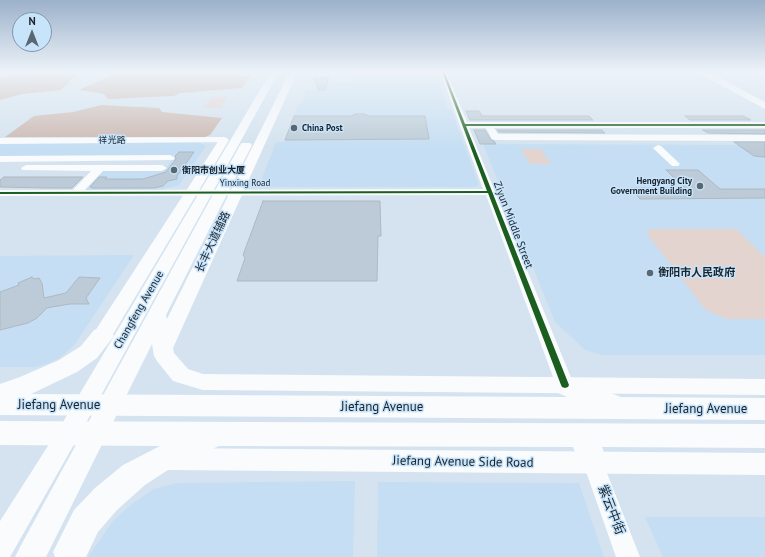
<!DOCTYPE html>
<html>
<head>
<meta charset="utf-8">
<style>
  body { margin:0 }
  #map { position:relative; width:765px; height:557px; overflow:hidden; background:#d4e3ef; font-family:"PT Sans",sans-serif }
  canvas { display:block }
  .north { position:absolute; left:12px; top:12px; width:40px; height:40px; box-sizing:border-box; background:#c8e4fb; border:1px solid #8297a8; border-radius:50%; rotate:0deg; font-size:11px; font-weight:700; line-height:16px; text-align:center; color:#19242c }
  .north::after { content:''; display:block; margin:auto; width:14px; height:18px; background:#5a6770; clip-path:polygon(50% 0,100% 100%,50% 72%,0 100%) }
</style>
</head>
<body>
<div id="map">
<canvas width="765" height="557"></canvas>
<div class="north">N</div>
</div>
<script>
const c = document.querySelector('canvas').getContext('2d');
c.lineJoin = 'round';
function paint(path, color) { c.fillStyle = color; c.fill(path, 'evenodd'); }
const toPath = rows => new Path2D(rows.map(r => 'M' + r).join(''));
function stroke(path, color, width, dash) { c.strokeStyle = color; c.lineWidth = width; c.lineCap = dash ? 'butt' : 'round'; c.setLineDash(dash || []); c.stroke(path); }
function drawText(font, color, halo, rows, align = 'center') {
  c.font = font + ' "PT Sans","Noto Sans SC",sans-serif'; c.lineWidth = 3; c.setLineDash([]); c.textBaseline = 'middle'; c.strokeStyle = halo; c.fillStyle = color; for (const [text, x, y, turn = 0] of rows) {
    c.save(); c.translate(x, y); c.rotate((+turn || 0) * Math.PI / 180); c.textAlign = isNaN(turn) ? turn : align; if (halo) c.strokeText(text, 0, 0); c.fillText(text, 0, 0); c.restore();
  }
}
paint(toPath([
  [361,75,427,75,439,78,448,109,451,109,479,185,474,187,270,187,262,178,276,142,284,142,298,105,301,105,306,90,325,90,327,81,355,81,355,77,360,77],
  [198,142,206,146,179,185,157,191,82,191,104,169,165,169,176,155,0,156,0,143],
  [483,144,765,145,765,355,602,355,585,350,555,322],
  [134,255,75,344,68,351,58,359,46,364,35,367,0,367,0,256],
  [355,481,353,557,88,557,113,521,133,503,154,489,177,483],
  [378,482,579,483,604,557,377,557],
  [645,517,765,517,765,557,663,557]
]), '#c5def3');
paint(toPath([
  [228,96,220,108,203,107,211,98],
  [521,149,541,149,551,164,530,164],
  [654,229,736,229,765,257,765,319,728,319,719,316,705,309,647,234,647,231]
]), '#e3d4cf');
paint(toPath([
  [10,75,77,75,61,90,22,94,0,100,0,78],
  [112,75,251,75,242,88,180,93,174,96,108,99,105,95,100,93,79,90],
  [101,105,159,108,162,112,222,118,210,135,205,137,5,137,34,116,73,112]
]), '#ccb8b0');
const building = toPath([
  [329,77,325,90,318,90,314,78,329,77],
  [466,111,479,111,482,116,589,116,593,120,470,120,466,111],
  [356,114,364,114,369,116,425,116,429,139,285,140,294,116,351,116,356,114],
  [685,116,743,116,751,120,690,120,685,116],
  [474,130,485,130,491,140,494,141,496,144,480,144,474,130],
  [497,130,602,130,605,133,499,132,497,130],
  [703,130,765,130,765,134,708,133,703,130],
  [734,142,765,142,765,157,754,156,734,142],
  [179,152,194,152,177,176,177,179,168,181,163,186,154,188,93,188,90,187,99,177,107,177,105,179,143,179,166,172,176,159,175,156,179,152],
  [666,170,698,170,720,189,765,189,765,198,640,199,631,188,685,188,666,170],
  [4,177,83,177,72,188,46,188,0,187,0,180,4,177],
  [263,201,380,201,381,236,378,236,377,281,237,281,245,258,243,255,263,201],
  [32,277,34,279,39,278,42,283,44,298,66,293,79,277,100,278,86,298,89,304,70,304,52,307,47,308,37,318,28,323,0,330,0,292,19,285,18,283,32,277]
]);
paint(building, '#bccbd7');
stroke(building, '#aeb9c2', 1);
paint(toPath([
  [440,71,446,71,467,122,765,122,765,128,494,128,498,134,765,135,765,141,495,140,492,139,486,128,469,128,574,385,571,390,565,392,559,390,556,385,486,195,0,196,0,190,73,190,91,171,22,170,21,168,26,165,162,165,167,168,162,171,103,171,85,190,483,189,440,71],
  [224,137,227,138,228,140,227,142,0,144,0,138,224,137],
  [658,145,661,146,678,162,680,164,678,166,672,166,655,150,653,148,658,145],
  [170,155,175,158,173,160,0,162,0,156,170,155],
  [593,454,600,456,603,463,640,557,616,557,583,463,586,456,593,454]
]), '#f9fbfd');
paint(toPath([
  [0,71,765,71,765,75,714,75,765,102,765,109,702,75,296,75,173,348,174,353,188,369,203,374,765,379,765,395,203,390,173,381,157,361,154,356,152,344,46,557,15,557,20,547,240,145,242,143,250,143,252,145,166,315,167,319,288,75,277,75,76,441,10,557,0,557,0,521,60,427,269,75,0,74,0,71],
  [224,137,229,140,109,341,102,343,95,341,92,336,95,331,219,140,224,137],
  [168,448,765,453,765,475,168,470,159,467,155,459,159,451,168,448]
]), '#f9fbfd');
paint(toPath([
  [102,328,110,330,114,336,97,358,77,372,31,394,567,397,556,392,552,385,556,378,565,375,621,397,765,398,765,420,0,415,0,384,20,377,59,360,81,346,94,330,102,328],
  [0,421,765,424,765,448,602,447,608,463,603,472,593,476,583,472,573,447,219,446,171,468,145,485,117,510,98,532,86,557,55,557,53,552,74,510,95,488,123,465,160,446,0,445,0,421]
]), '#f9fbfd');
paint(toPath([
  [442,71,444,71,465,124,765,124,765,126,466,126,569,385,568,387,565,388,562,387,561,385,488,193,0,194,0,192,487,191,442,71]
]), '#1b5e20');
const sky = c.createLinearGradient(0, 0, 0, 149);
sky.addColorStop(0, '#9cb1cb');
sky.addColorStop(0.48, '#ecf2f8');
sky.addColorStop(1, '#ecf2f800');
c.fillStyle = sky;
c.fillRect(0, 0, 765, 149);
for (const [x, y, r, color] of [
  [294,128,4,"#5a6770"],
  [174,170,4,"#5a6770"],
  [700,186,4,"#5a6770"],
  [650,273,4,"#5a6770"]
]) { const dot = new Path2D(); dot.arc(x, y, r, 0, 2 * Math.PI); c.fillStyle = color; c.fill(dot); stroke(dot, '#c8e4fb', 1.5); }
drawText('bold 9px', '#19242c', '#c8e4fb', [
  ["China Post",302,128],
  ["衡阳市创业大厦",182,170],
  ["Hengyang City",692,181,"right"],
  ["Government Building",692,191,"right"]
], 'left');
drawText('9px', '#19242c', '#c8e4fb', [
  ["祥光路",112,140],
  ["Yinxing Road",245,183]
]);
drawText('11px', '#19242c', '#c8e4fb', [
  ["Ziyun Middle Street",513,225,69],
  ["长丰大道辅路",213,242,-65],
  ["Changfeng Avenue",139,310,-60]
]);
drawText('bold 11px', '#19242c', '#c8e4fb', [
  ["衡阳市人民政府",658,273]
], 'left');
drawText('13px', '#19242c', '#c8e4fb', [
  ["Jiefang Avenue",59,405],
  ["Jiefang Avenue",382,407],
  ["Jiefang Avenue",706,409],
  ["Jiefang Avenue Side Road",463,462,1],
  ["紫云中街",611,510,69]
]);
</script>
</body>
</html>
